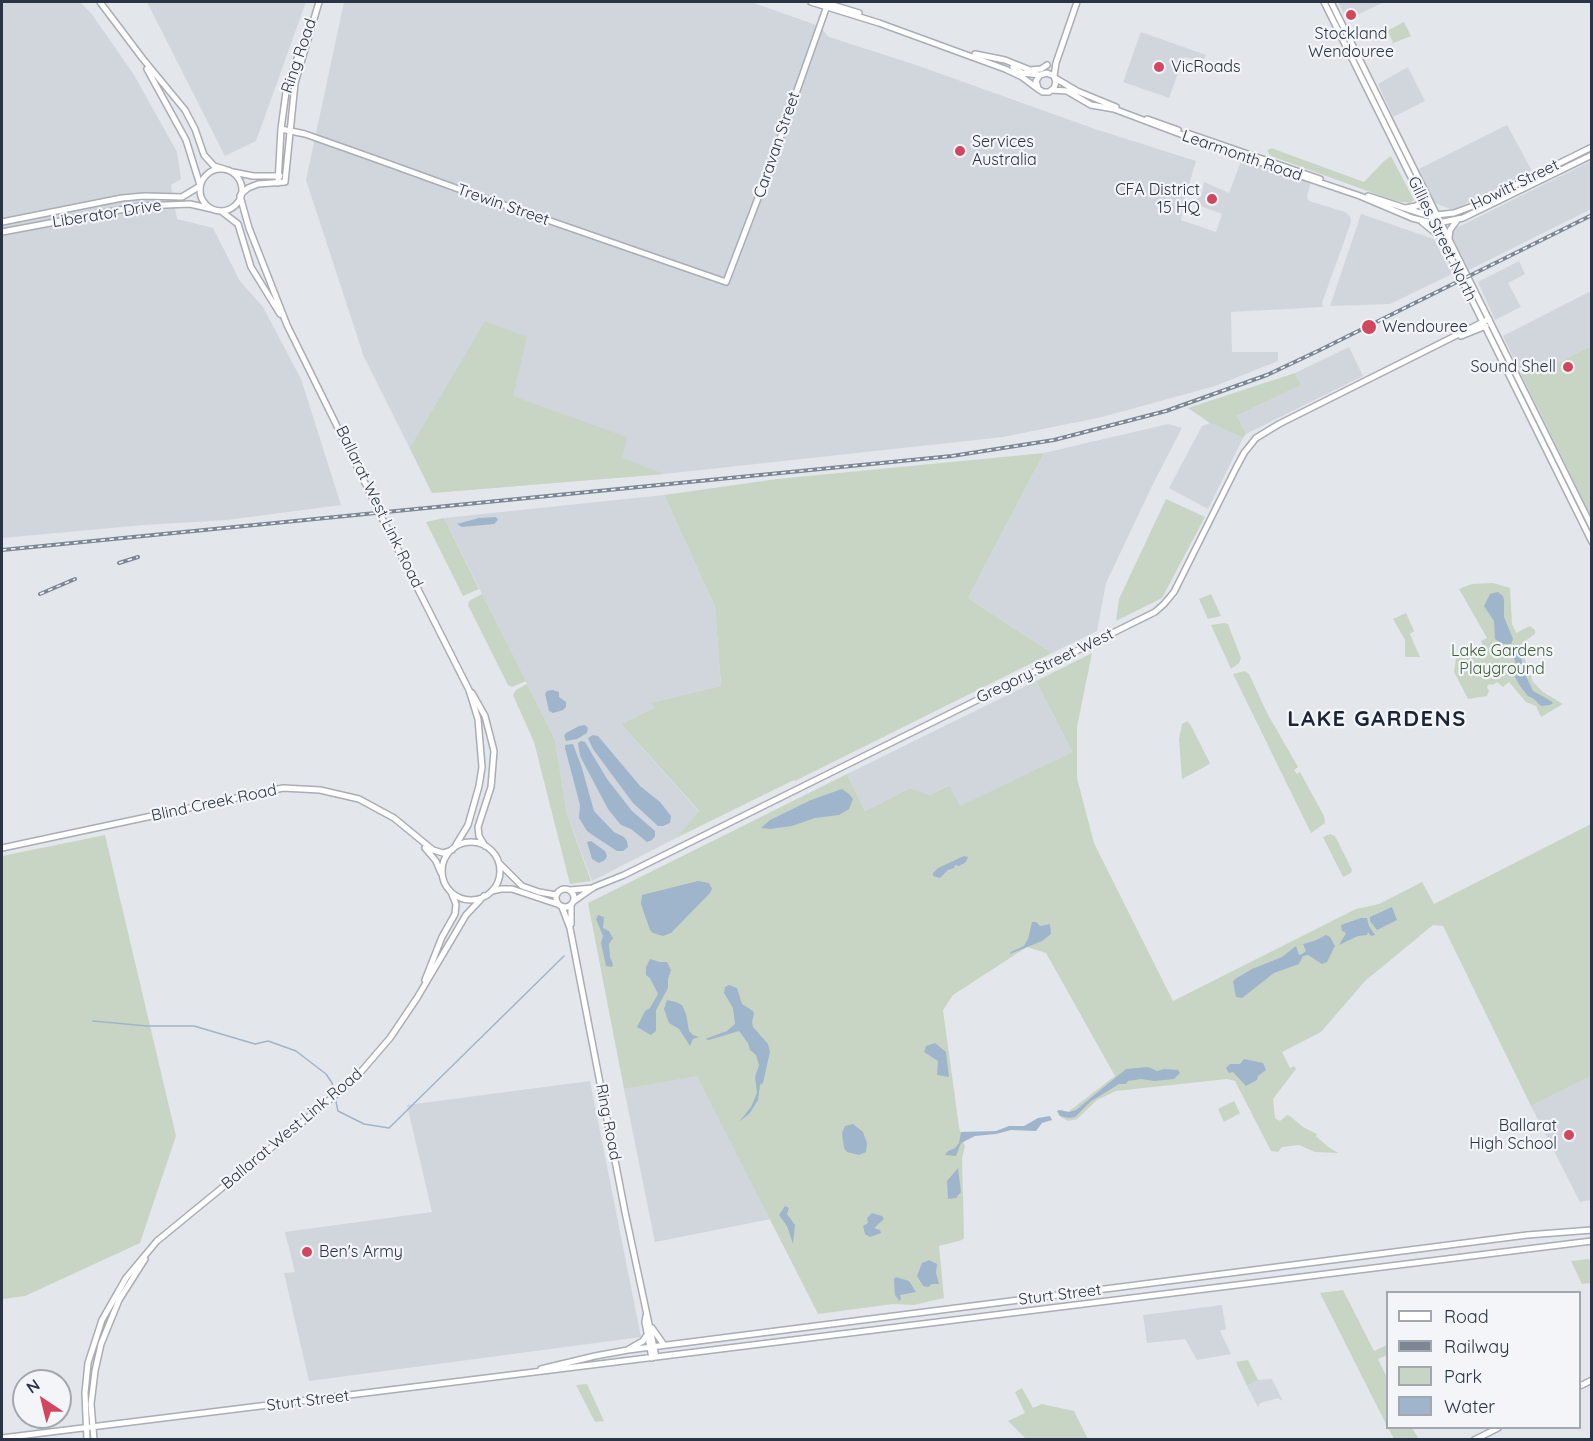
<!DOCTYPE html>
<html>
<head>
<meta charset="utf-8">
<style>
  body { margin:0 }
  #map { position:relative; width:1593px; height:1441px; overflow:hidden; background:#e3e6eb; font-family:Quicksand,sans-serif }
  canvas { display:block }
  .frame { position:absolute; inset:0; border:3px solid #2a3444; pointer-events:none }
  .legend { position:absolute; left:1386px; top:1291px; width:195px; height:138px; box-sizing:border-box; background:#f3f5f8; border:2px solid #a3a8b0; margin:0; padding:8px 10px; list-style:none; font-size:18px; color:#2a3444 }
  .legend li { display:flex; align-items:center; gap:12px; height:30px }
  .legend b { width:30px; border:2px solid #a3a8b0 }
  .north { position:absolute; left:12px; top:1369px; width:60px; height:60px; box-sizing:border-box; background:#f3f5f8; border:2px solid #a3a8b0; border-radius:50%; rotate:325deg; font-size:16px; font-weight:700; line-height:24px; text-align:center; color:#2a3444 }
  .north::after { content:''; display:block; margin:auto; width:21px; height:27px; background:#d1475e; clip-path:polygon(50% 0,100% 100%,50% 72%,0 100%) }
</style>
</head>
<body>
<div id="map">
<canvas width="1593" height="1441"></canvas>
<div class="frame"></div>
<ul class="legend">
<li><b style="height:8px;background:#fff"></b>Road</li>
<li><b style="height:8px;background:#7c8695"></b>Railway</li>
<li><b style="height:16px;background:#c9d5c4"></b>Park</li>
<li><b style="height:16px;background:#9eb5cc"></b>Water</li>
</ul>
<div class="north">N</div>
</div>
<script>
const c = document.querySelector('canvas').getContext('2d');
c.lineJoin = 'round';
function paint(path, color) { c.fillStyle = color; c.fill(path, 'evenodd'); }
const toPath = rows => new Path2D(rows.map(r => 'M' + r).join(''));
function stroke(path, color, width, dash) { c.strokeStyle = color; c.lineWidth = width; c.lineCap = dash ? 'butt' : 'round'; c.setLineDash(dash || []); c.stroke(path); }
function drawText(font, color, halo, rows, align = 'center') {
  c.font = font + ' Quicksand,sans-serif'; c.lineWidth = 4.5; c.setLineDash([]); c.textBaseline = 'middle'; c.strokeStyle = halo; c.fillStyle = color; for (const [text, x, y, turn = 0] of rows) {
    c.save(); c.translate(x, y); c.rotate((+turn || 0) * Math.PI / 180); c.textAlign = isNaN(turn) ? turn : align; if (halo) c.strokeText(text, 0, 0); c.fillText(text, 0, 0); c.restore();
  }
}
paint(toPath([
  [2,2,80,2,91,13,134,75,177,152,181,179,171,185,177,219,213,228,240,281,263,307,301,379,341,505,227,520,144,525,2,538],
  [147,2,306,2,256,141,225,156],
  [344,2,751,2,819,26,829,37,916,65,1095,129,1196,161,1185,197,1181,220,1216,232,1222,214,1195,204,1200,193,1202,193,1204,182,1229,193,1243,156,1309,179,1310,185,1307,197,1309,201,1345,212,1350,216,1351,222,1322,303,1323,307,1231,312,1232,352,1278,352,1278,361,1215,386,1102,417,1003,437,664,474,432,493,364,357,306,180],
  [1338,2,1384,2,1347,20],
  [1141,32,1206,55,1203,61,1184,57,1169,98,1123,82],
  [1408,67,1425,101,1393,117,1378,84],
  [1507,125,1532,171,1453,210,1435,203,1419,169],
  [1591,161,1591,209,1469,270,1452,236,1454,229],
  [1361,214,1434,239,1452,274,1390,304,1330,306],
  [1519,261,1525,274,1508,283,1521,307,1495,320,1478,282],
  [1591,291,1591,346,1554,365,1551,360,1521,374,1503,336],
  [1349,347,1363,376,1246,434,1237,416,1301,385,1295,373],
  [1210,423,1243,438,1208,509,1169,488,1202,426],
  [1168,424,1182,428,1153,484,1106,583,1097,631,1052,653,968,598,1044,453],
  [664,495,715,607,721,686,652,703,654,708,621,724,699,812,676,838,592,881,567,814,555,740,444,518],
  [1036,681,1072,752,959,807,948,785,930,795,910,788,865,811,847,774],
  [697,1075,771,1219,655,1242,624,1089],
  [1591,1076,1591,1204,1589,1200,1580,1202,1531,1106],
  [590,1081,641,1337,309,1381,284,1273,295,1272,285,1232,432,1212,407,1105],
  [1222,1305,1226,1329,1220,1331,1231,1354,1197,1360,1185,1339,1147,1343,1143,1315],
  [1272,1379,1283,1401,1278,1398,1260,1403,1258,1407,1247,1386,1258,1380]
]), '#d1d6dd');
paint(toPath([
  [1404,22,1411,36,1391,44,1393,42,1389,34,1386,36,1387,31],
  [1271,148,1364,182,1384,161,1391,156,1414,200,1410,203,1395,201,1271,156,1267,151],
  [485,321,527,337,513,396,627,437,622,458,664,474,432,493,410,448],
  [1591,346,1591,516,1521,374,1551,360,1554,365],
  [1295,373,1301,385,1237,416,1246,434,1243,438,1210,423,1188,408],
  [1044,453,968,598,1052,653,795,781,794,780,676,838,699,811,621,724,654,708,651,703,721,686,715,607,664,495,777,479],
  [1166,499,1205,517,1162,598,1116,621,1119,599],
  [444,518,479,589,463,596,426,522],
  [1493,583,1510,588,1512,624,1516,633,1530,626,1535,630,1535,634,1520,645,1533,682,1543,692,1563,704,1541,717,1536,706,1526,702,1509,682,1503,687,1497,682,1493,685,1489,684,1487,687,1489,691,1487,696,1468,699,1454,672,1456,658,1471,652,1477,655,1480,654,1479,650,1483,646,1481,641,1487,638,1459,589,1472,584],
  [482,594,526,681,512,687,508,685,468,605,469,601],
  [1211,594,1221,616,1208,619,1199,599],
  [1406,613,1414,631,1410,634,1420,657,1405,657,1405,640,1393,619],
  [1224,623,1228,624,1241,658,1239,663,1231,669,1211,625],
  [1092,653,1077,727,1077,778,1094,843,1173,1001,1356,909,1379,904,1422,882,1434,904,1591,824,1591,1076,1531,1106,1443,926,1433,925,1365,981,1321,1032,1282,1052,1290,1068,1294,1066,1296,1069,1273,1099,1275,1118,1280,1121,1287,1115,1290,1116,1303,1127,1317,1134,1316,1136,1327,1146,1338,1153,1315,1152,1299,1145,1282,1147,1278,1152,1271,1151,1235,1081,1227,1079,1116,1091,1097,1100,1077,1119,1068,1121,1061,1117,1057,1111,1068,1112,1115,1076,1046,953,1027,947,953,995,943,1010,959,1127,965,1147,962,1158,964,1238,962,1240,939,1246,944,1298,914,1305,893,1304,818,1314,697,1076,624,1089,588,903,847,774,865,811,910,788,930,795,949,785,960,806,1072,752,1036,681],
  [1245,671,1249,674,1267,713,1298,767,1294,770,1297,774,1300,772,1324,816,1325,823,1311,833,1233,674],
  [527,684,555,740,567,814,591,881,570,884,534,742,513,695,516,690],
  [1187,721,1190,724,1210,763,1208,765,1182,779,1179,739,1182,724],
  [1330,834,1335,836,1352,870,1351,873,1343,877,1323,837],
  [105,835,176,1136,140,1243,25,1296,2,1299,2,856],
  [1234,1101,1240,1113,1224,1122,1218,1109],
  [1589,1259,1591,1263,1591,1283,1582,1284,1571,1261],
  [1343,1290,1374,1351,1387,1345,1387,1355,1378,1359,1387,1378,1387,1426,1320,1293],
  [1248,1360,1258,1380,1247,1386,1236,1362],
  [587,1384,604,1421,595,1422,576,1385],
  [1022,1388,1033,1408,1042,1404,1074,1411,1088,1439,1026,1439,1008,1421,1025,1413,1015,1392],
  [1388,1428,1412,1428,1419,1439,1394,1439]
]), '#c9d5c4');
paint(toPath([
  [496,517,498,520,494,524,462,527,457,524,479,518],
  [1498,592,1503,596,1504,601,1504,617,1513,639,1511,644,1502,644,1495,639,1494,621,1484,606,1490,594],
  [1514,648,1517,649,1520,653,1524,672,1533,691,1551,701,1553,703,1550,705,1541,706,1534,699,1528,696,1520,686,1515,677,1517,666,1512,654],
  [552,690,559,692,559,697,566,702,566,707,563,710,553,713,549,711,545,694,547,691],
  [585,725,588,728,587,733,577,739,566,741,564,736,566,733,579,726],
  [593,735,598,736,640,786,660,802,671,816,670,823,663,826,658,826,633,803,593,749,588,738],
  [581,741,585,742,607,779,632,811,655,831,655,836,652,840,647,842,631,829,621,825,608,809,580,756,578,743],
  [573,744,582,768,594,811,614,832,624,837,627,841,628,847,623,851,617,851,594,836,587,831,579,818,580,805,565,748,565,745],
  [842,789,849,794,853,799,849,809,839,815,815,818,792,826,770,829,761,828,770,820,811,800],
  [591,841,605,851,607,856,605,860,599,863,592,859,587,842],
  [964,856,968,857,966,862,959,866,955,865,954,868,948,870,940,878,933,876,933,873,938,868],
  [698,881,709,883,712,889,710,893,671,933,663,936,653,933,650,930,641,904,642,895],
  [1392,907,1397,920,1377,930,1370,921,1370,917],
  [598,915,604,917,603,928,609,931,613,938,609,944,610,957,613,964,612,967,606,966,601,943,603,936,596,919],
  [1361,918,1367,918,1369,926,1375,935,1371,936,1368,932,1367,935,1358,936,1339,945,1346,933,1342,931,1341,925],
  [1032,922,1036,922,1040,926,1050,924,1051,934,1042,941,1010,954,1011,952,1024,946,1028,939],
  [1326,935,1330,937,1335,946,1327,962,1322,964,1308,955,1303,956,1299,964,1274,973,1242,998,1236,997,1233,982,1235,979,1252,969,1282,957,1296,946,1299,955,1302,954,1306,951,1303,944,1314,941],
  [650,959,660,962,667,962,671,970,668,979,668,988,656,1010,656,1031,651,1035,637,1027,645,1011,650,1008,658,994,650,978,646,975,646,967],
  [729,985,737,988,742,1004,753,1011,754,1014,752,1022,753,1027,768,1044,770,1052,763,1083,760,1085,758,1100,750,1113,739,1122,751,1107,757,1093,755,1077,759,1065,756,1055,750,1050,748,1043,739,1031,709,1040,705,1039,727,1031,735,1024,733,1008,724,993,725,987],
  [667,1000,676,1002,682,1005,686,1014,689,1031,693,1035,699,1037,693,1039,690,1046,679,1029,669,1023,664,1009],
  [935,1043,946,1052,949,1077,937,1075,938,1061,924,1052,926,1046],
  [1244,1059,1263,1063,1266,1070,1258,1076,1257,1080,1246,1086,1233,1072,1229,1073,1226,1068,1230,1064,1240,1064],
  [1148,1067,1157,1071,1164,1069,1178,1070,1180,1073,1174,1079,1154,1081,1141,1079,1128,1081,1126,1084,1119,1084,1090,1102,1075,1117,1069,1118,1060,1116,1057,1111,1060,1110,1069,1112,1076,1110,1126,1069],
  [1050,1116,1052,1120,1042,1123,1036,1131,1011,1130,996,1134,975,1136,961,1143,956,1156,945,1155,948,1151,955,1148,959,1143,961,1132,996,1131,1009,1126,1024,1126,1038,1118],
  [853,1124,863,1132,867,1143,866,1152,859,1155,847,1152,844,1148,842,1133,845,1126],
  [958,1168,961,1192,956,1198,948,1199,947,1181],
  [785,1206,789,1208,787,1214,795,1225,793,1244,787,1226,779,1215],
  [872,1213,882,1216,884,1219,874,1228,880,1230,881,1233,870,1237,865,1234,863,1226,868,1223,867,1218],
  [929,1260,937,1264,936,1273,939,1284,932,1284,928,1287,923,1286,917,1276,922,1263],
  [896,1277,909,1281,916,1292,900,1295,901,1299,897,1303,899,1300,895,1295,894,1279]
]), '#9eb5cc');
stroke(toPath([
  [93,1021,147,1026,194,1026,255,1044,268,1041,296,1051,326,1074,332,1083,338,1111,364,1124,389,1128,564,956]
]), '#9eb5cc', 1.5);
const secondary = toPath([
  [100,2,143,59,185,110,195,129,204,155,214,166,224,169],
  [811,2,879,23,1005,69,1022,77,1038,89,1043,92,1049,92,1054,88,1056,82,1054,76,1047,73,1040,75,1036,81,1038,88],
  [823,2,859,13],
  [1324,2,1592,542],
  [1331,2,1592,527],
  [975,54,1005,60,1030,70,1041,69,1047,65],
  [1013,67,1022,73,1040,75],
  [147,69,186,140,200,185],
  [1054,76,1056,63,1077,2],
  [1055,78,1077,91,1116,107],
  [1052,90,1067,91,1091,105,1114,109,1212,146,1360,196,1412,218,1428,222,1443,222,1463,218,1592,155],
  [1147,119,1178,130],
  [281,129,305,134,373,158,464,191,726,282,771,164,828,3],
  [1187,133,1320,179],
  '200 190a21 21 0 1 1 42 0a21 21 0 1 1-42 0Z',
  [233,172,253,176,280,176],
  [278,183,281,129,286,92,301,47],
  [241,194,248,188,258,184,285,182,295,83,319,2],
  [240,196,249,228,287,325,374,501],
  [1368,196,1423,214,1436,215,1454,213,1473,206,1592,147],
  [1406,208,1416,206,1423,202],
  [221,211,238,224,251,267,280,314],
  [2,222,122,198,144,196,182,197,200,186],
  [1422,222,1438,235],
  [2,232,141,206,190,204,212,209],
  [1449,238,1450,230,1458,219],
  [1461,336,1486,326],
  [384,522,469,690,478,719,482,767,479,786,468,825,454,848],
  [472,693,485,716,494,751,491,787,478,827,479,836,485,846],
  '442 871a29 29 0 1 1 58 0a29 29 0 1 1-58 0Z',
  [2,848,283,788,320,790,359,799,394,818,433,850,443,853,452,850],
  [425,848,436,861,441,873],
  [499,863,522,886,539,892,556,895],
  '556 898a9 9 0 1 1 18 0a9 9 0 1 1-18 0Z',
  [570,890,593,888],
  [492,891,501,889,512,889,557,904],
  [574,901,594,887,624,875,1155,612,1164,604,1174,592,1236,468,1244,453,1256,438,1279,424,1489,319],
  [562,907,570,928,625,1212,656,1357],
  [571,924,571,906],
  [425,980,442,937,455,914,456,904,451,892],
  [646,1316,645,1322,652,1358],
  [652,1328,664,1345],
  [629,1349,643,1341,647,1335],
  [541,1369,595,1356,628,1350,1527,1235,1592,1230],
  [1580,1386,1592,1380],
  [2,1438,1592,1241],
  [87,1440,85,1393,88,1363,102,1320,126,1278,157,1241,344,1088,359,1074,390,1038,417,998,466,915,484,896],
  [94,1440,91,1404,95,1371,101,1344,119,1300,145,1259],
  [1474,1440,1498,1428]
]);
stroke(secondary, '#a8adb6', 8);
stroke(secondary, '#fff', 5);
const rail = toPath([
  [2,550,952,456,1054,440,1166,411,1267,375,1320,350,1592,215],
  [119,563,138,557],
  [40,594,75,579]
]);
stroke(rail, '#7c8695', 4);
stroke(rail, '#f3f5f8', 1.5, [4.5]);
const secondaryBridge = toPath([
  [374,501,384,522]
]);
stroke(secondaryBridge, '#a8adb6', 8, []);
stroke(secondaryBridge, '#fff', 5);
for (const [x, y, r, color] of [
  [1351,15,6,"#d1475e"],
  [1159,67,6,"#d1475e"],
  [960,151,6,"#d1475e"],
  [1212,199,6,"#d1475e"],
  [1369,327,8,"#d1475e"],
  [1568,367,6,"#d1475e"],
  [1569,1135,6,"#d1475e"],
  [307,1252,6,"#d1475e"]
]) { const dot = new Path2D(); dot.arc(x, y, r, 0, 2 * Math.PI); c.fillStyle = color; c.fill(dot); stroke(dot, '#f3f5f8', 2); }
drawText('16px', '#2a3444', '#f3f5f8', [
  ["Stockland",1351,34,"center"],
  ["Wendouree",1351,52,"center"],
  ["VicRoads",1171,67],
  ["Services",972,142],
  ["Australia",972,160],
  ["CFA District",1200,190,"right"],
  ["15 HQ",1200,208,"right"],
  ["Wendouree",1382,327],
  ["Sound Shell",1556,367,"right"],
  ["Ballarat",1557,1126,"right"],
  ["High School",1557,1144,"right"],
  ["Ben's Army",319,1252]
], 'left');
drawText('16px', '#2a3444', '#f3f5f8', [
  ["Ring Road",299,56,-71],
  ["Caravan Street",777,145,-71],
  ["Learmonth Road",1242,156,19],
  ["Howitt Street",1515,185,-26],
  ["Trewin Street",503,205,19],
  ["Liberator Drive",107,214,-9],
  ["Gillies Street North",1442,239,64],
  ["Ballarat West Link Road",379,507,64],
  ["Gregory Street West",1045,666,-26],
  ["Blind Creek Road",214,803,-12],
  ["Ring Road",608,1122,79],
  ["Ballarat West Link Road",292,1129,-40],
  ["Sturt Street",1060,1295,-7],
  ["Sturt Street",308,1401,-7]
]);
drawText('16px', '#406037', '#f3f5f8', [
  ["Lake Gardens",1502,651],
  ["Playground",1502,669]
]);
c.letterSpacing = '1.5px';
drawText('bold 22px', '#1c2535', '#f3f5f8', [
  ["LAKE GARDENS",1377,719]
]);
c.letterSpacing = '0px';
</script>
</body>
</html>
